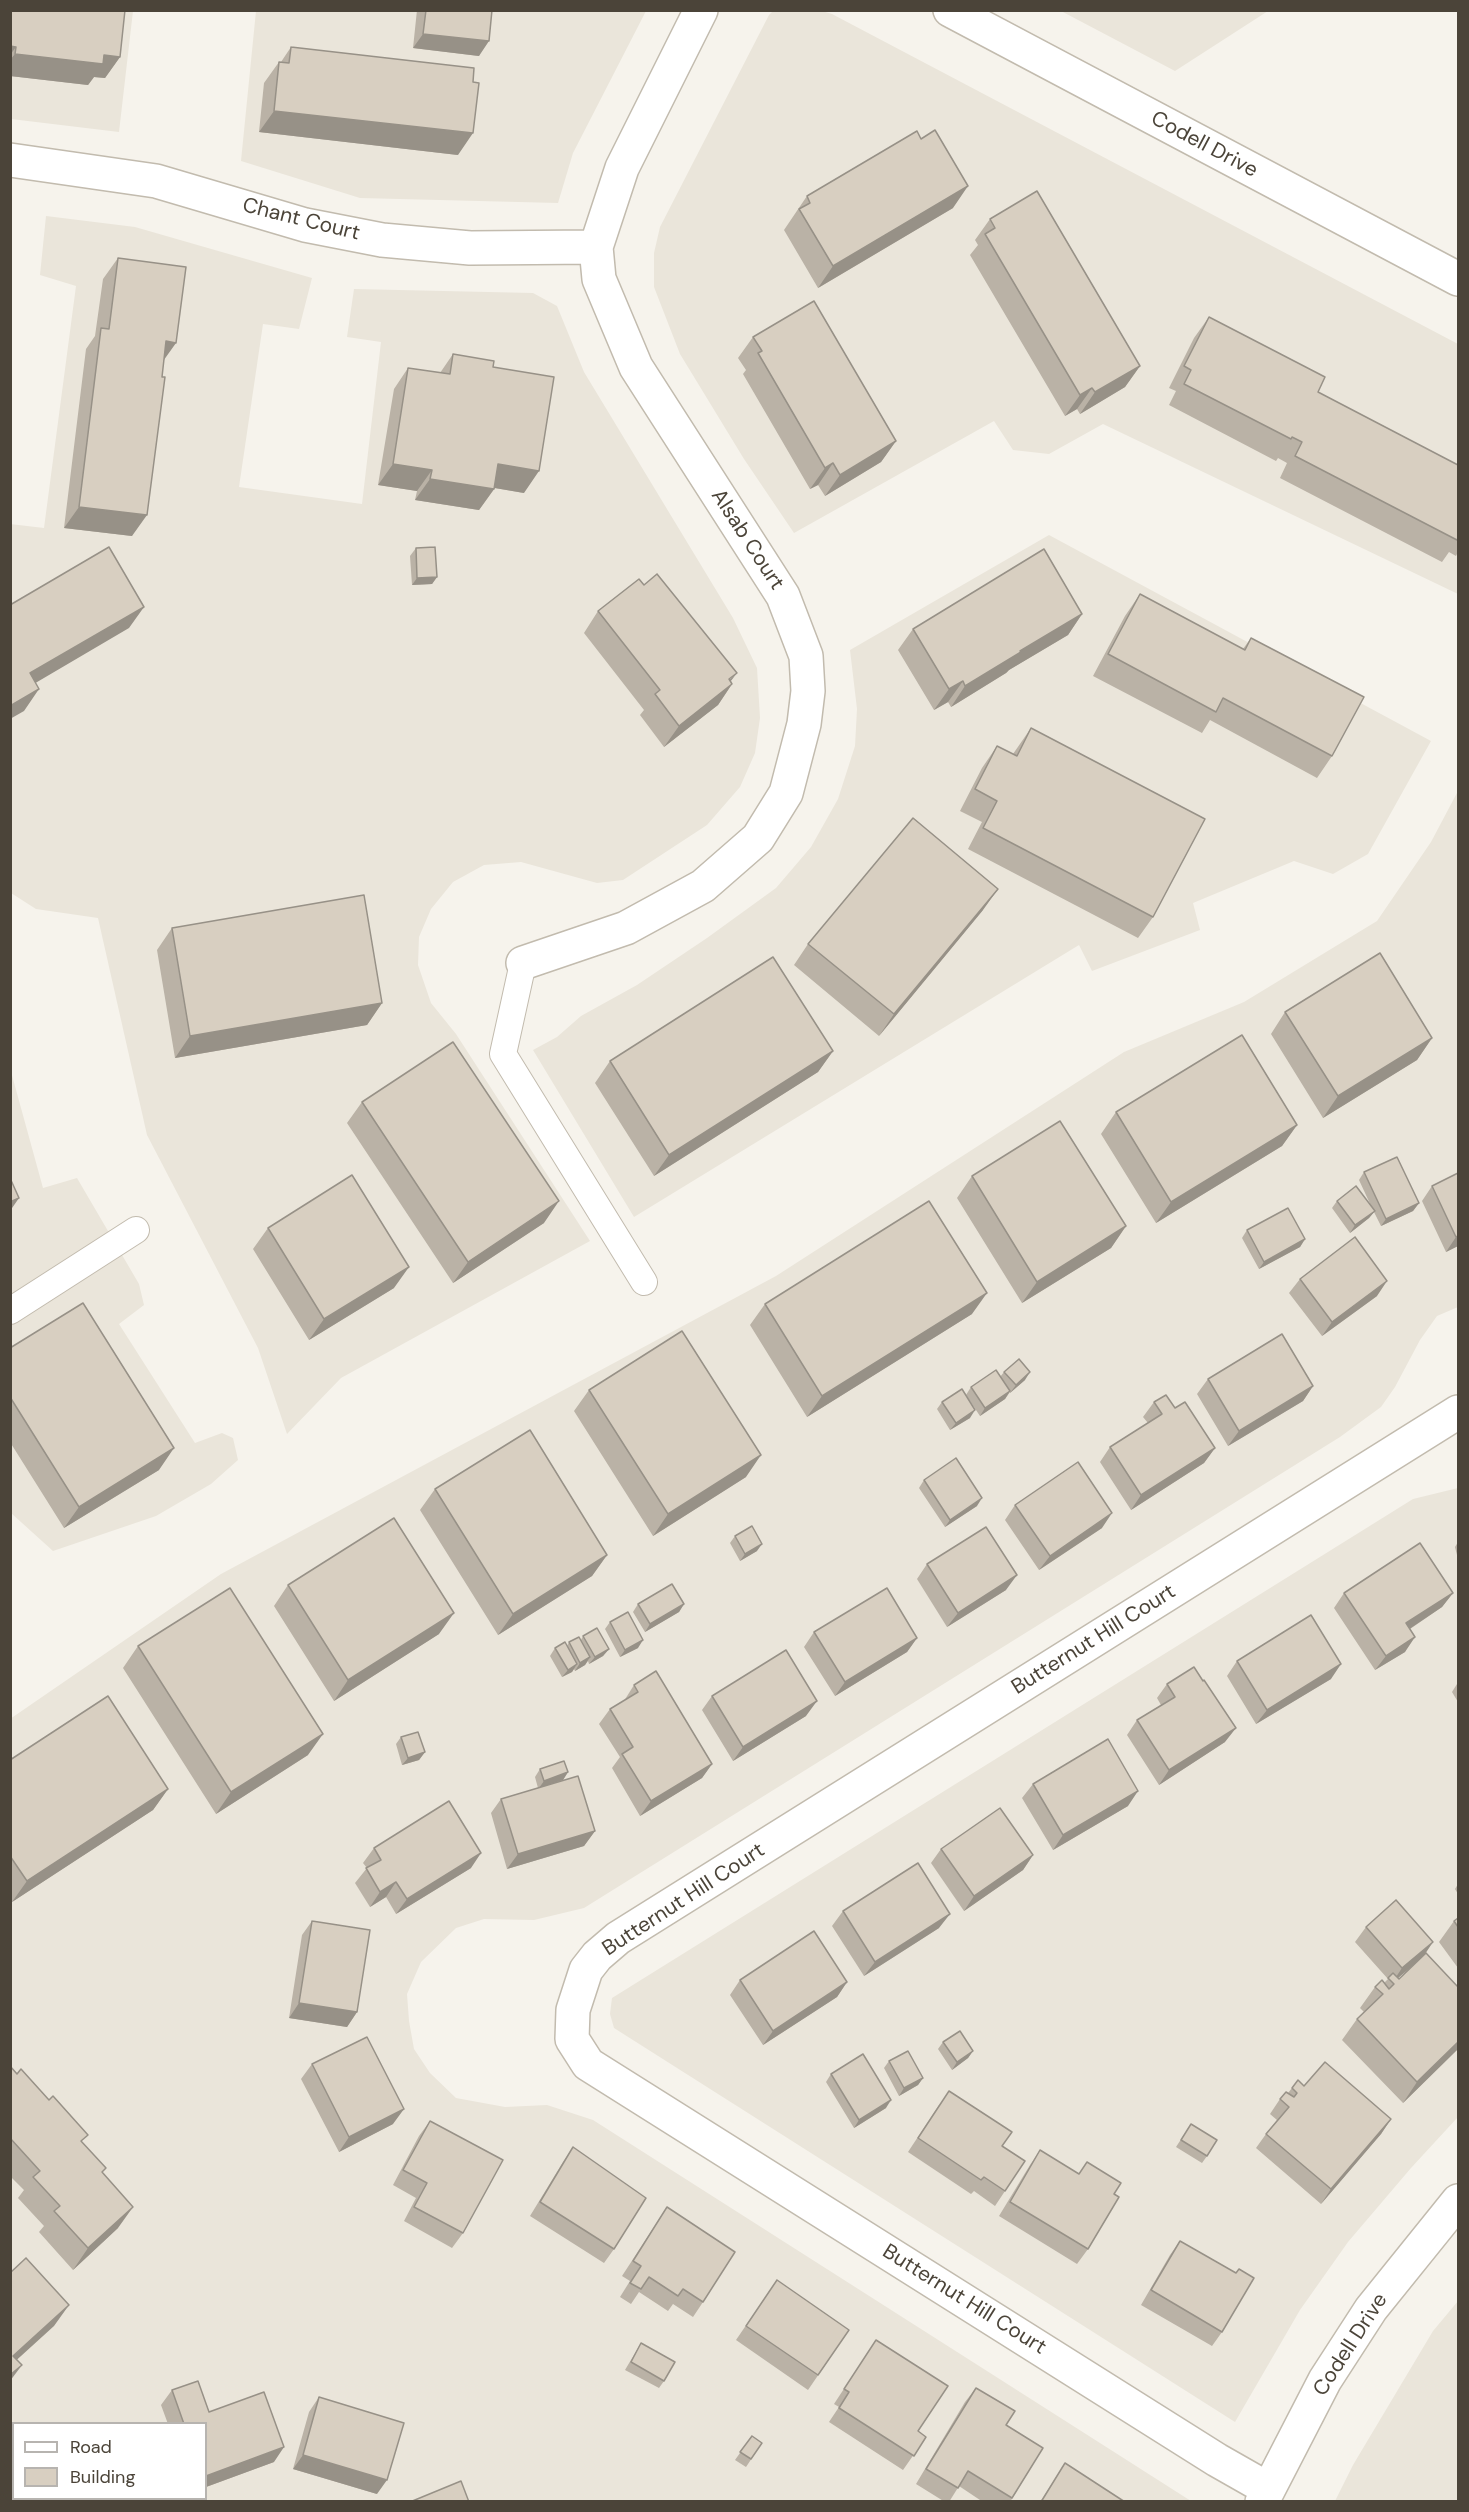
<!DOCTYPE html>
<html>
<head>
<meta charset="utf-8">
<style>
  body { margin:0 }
  #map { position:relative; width:1469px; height:2512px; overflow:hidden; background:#f6f3ec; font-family:"DM Sans",sans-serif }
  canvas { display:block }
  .frame { position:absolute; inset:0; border:12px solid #4b4439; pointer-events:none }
  .legend { position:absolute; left:12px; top:2422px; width:195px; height:78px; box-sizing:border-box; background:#fff; border:2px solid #b7b4b0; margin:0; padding:8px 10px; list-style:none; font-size:18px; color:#4b4439 }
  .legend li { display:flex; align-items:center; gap:12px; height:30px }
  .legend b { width:30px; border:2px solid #b7b4b0 }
</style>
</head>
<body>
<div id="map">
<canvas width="1469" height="2512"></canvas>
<div class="frame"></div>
<ul class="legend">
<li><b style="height:8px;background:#fff"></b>Road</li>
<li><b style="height:16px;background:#d8cfc1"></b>Building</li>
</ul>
</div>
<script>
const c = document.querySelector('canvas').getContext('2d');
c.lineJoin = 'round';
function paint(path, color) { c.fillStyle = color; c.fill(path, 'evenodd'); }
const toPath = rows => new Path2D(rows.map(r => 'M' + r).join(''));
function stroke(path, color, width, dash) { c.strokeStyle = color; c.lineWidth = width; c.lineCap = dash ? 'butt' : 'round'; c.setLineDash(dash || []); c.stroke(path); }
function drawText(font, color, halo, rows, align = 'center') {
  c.font = font + ' "DM Sans",sans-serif'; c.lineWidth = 4.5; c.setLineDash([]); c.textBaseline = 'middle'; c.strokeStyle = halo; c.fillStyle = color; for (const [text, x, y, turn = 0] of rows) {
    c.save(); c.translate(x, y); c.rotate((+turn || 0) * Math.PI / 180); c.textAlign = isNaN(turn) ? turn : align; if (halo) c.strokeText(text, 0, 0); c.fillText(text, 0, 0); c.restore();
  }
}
paint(toPath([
  [774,10,822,11,832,14,1458,344,1458,594,1103,424,1049,454,1013,450,994,421,794,533,744,459,680,354,654,287,654,253,660,227,769,15],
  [11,11,133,11,119,132,11,119],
  [256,11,646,11,573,153,558,203,360,198,241,161],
  [1061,11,1268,11,1175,71],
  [46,216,135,227,312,278,299,329,263,324,239,487,362,504,381,342,347,337,354,289,533,293,557,306,584,372,733,618,757,668,760,718,755,753,740,787,707,825,623,880,597,883,521,862,484,865,453,882,431,909,419,937,418,965,431,1003,456,1034,590,1241,341,1378,287,1434,258,1348,147,1135,98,918,36,909,11,893,10,524,44,528,76,286,40,275],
  [1049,535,1431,741,1368,854,1333,874,1294,861,1193,903,1200,930,1092,971,1079,945,634,1217,533,1050,557,1037,581,1016,637,985,707,938,776,888,811,847,838,799,855,746,857,709,850,650],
  [1458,791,1458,1307,1437,1316,1420,1340,1395,1387,1381,1407,1340,1437,584,1908,534,1920,484,1919,456,1928,421,1962,407,1994,409,2021,414,2049,430,2073,456,2098,505,2107,547,2105,593,2120,1191,2501,11,2501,10,1719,221,1574,776,1276,1124,1052,1244,1002,1377,921,1431,842],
  [14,2424,206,2424,206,2498,14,2498],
  [10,1068,43,1188,77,1178,139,1284,144,1305,119,1324,195,1443,222,1433,233,1438,238,1460,211,1484,156,1516,53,1551,11,1513],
  [1458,1488,1458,2117,1411,2168,1348,2242,1300,2310,1235,2422,614,2028,610,2014,612,1998,1413,1499],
  [1458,2301,1458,2501,1335,2501,1353,2465,1433,2331]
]), '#eae5da');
const service = toPath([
  [523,963,503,1054,644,1282],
  [10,1311,136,1230]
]);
const minor = toPath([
  [10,160,156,181,305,225,382,240,470,248,596,247],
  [523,963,626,928,703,886,758,838,786,793,804,724,808,691,806,656,783,596,636,367,599,279,596,247,622,168,701,10],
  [1268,2489,1217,2460,588,2064,572,2039,573,2010,586,1970,597,1956,618,1938,1458,1412]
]);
const tertiary = toPath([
  [950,10,1458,279],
  [1262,2502,1325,2380,1371,2309,1458,2201]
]);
stroke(service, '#c2bbae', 28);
stroke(minor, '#c2bbae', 36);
stroke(tertiary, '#c2bbae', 36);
stroke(service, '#fff', 26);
stroke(minor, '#fff', 33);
stroke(tertiary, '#fff', 33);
paint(toPath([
  [10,10,120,57,105,78,94,77,88,85,10,76],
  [417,10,492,10,479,56,413,48],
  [291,47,458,155,259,132,264,83,279,62,281,62],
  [807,196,953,208,818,288,784,230],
  [990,219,1140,366,1125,387,1080,414,1077,409,1065,416,970,255,978,245,975,240],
  [118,258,164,361,132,536,64,528,86,349,95,336,103,279],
  [1209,317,1318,392,1458,465,1458,552,1456,556,1449,552,1442,562,1280,478,1287,463,1278,458,1276,461,1169,405,1176,391,1169,388,1194,338],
  [753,337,896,441,881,462,825,496,818,485,810,489,743,374,746,370,738,358],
  [453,354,493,367,524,493,495,488,479,510,415,500,417,491,378,485,394,389,408,368,440,373],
  [416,548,437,577,432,584,412,585,410,556],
  [1140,594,1243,649,1251,638,1332,756,1317,778,1210,720,1202,733,1093,676,1125,616],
  [598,611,731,681,732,684,718,705,664,747,640,715,644,710,584,633],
  [1082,614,1068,635,1009,670,1006,673,951,707,948,702,934,710,898,650,913,629],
  [1031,728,1153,917,1138,938,968,849,982,822,960,811,982,768,997,746,1013,754],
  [983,910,879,1036,794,965,808,944],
  [172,928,382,1003,367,1025,175,1058,157,950],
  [1285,1012,1432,1038,1417,1060,1323,1118,1271,1034],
  [833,1051,818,1072,654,1176,595,1083,610,1061],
  [362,1102,544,1223,453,1283,347,1123],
  [1116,1112,1297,1125,1282,1146,1156,1223,1101,1134],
  [1364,1172,1419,1203,1413,1211,1381,1226,1374,1212,1369,1218,1350,1233,1332,1208,1337,1201,1372,1208,1359,1180],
  [1458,1173,1458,1246,1446,1252,1422,1201,1432,1186],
  [972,1176,1126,1226,1111,1248,1022,1303,957,1198],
  [268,1228,394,1288,309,1340,253,1249],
  [1247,1230,1305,1239,1300,1247,1259,1269,1242,1238],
  [1300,1279,1377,1296,1322,1336,1289,1293],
  [765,1304,972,1314,807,1417,750,1325],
  [10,1348,159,1470,64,1528,10,1442],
  [1004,1372,1025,1380,1010,1393,1010,1392,1005,1399,980,1416,966,1395,971,1387,1000,1377],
  [1208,1379,1313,1386,1303,1401,1228,1446,1197,1394],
  [589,1390,746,1477,653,1536,574,1411],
  [942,1402,970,1418,950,1430,937,1409],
  [1154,1402,1215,1448,1204,1463,1131,1510,1100,1462,1110,1447,1148,1423,1143,1417],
  [924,1480,977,1506,945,1527,919,1488],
  [435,1489,607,1555,592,1576,498,1635,420,1510],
  [1015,1505,1102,1528,1039,1570,1005,1520],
  [735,1536,757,1551,740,1561,730,1543],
  [1458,1542,1458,1559,1455,1547],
  [927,1564,1006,1590,947,1627,917,1579],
  [288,1585,439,1634,334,1701,274,1606],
  [1344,1593,1453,1593,1442,1607,1410,1629,1405,1652,1375,1670,1334,1608],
  [638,1604,684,1604,679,1612,645,1632,633,1612],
  [610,1622,638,1648,620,1657,605,1629],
  [814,1632,917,1638,907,1652,835,1696,804,1647],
  [583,1636,609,1649,603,1656,589,1664,588,1661,585,1665,575,1671,574,1669,572,1672,562,1677,550,1656,555,1648,567,1646,569,1642,581,1640],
  [138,1646,308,1755,216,1814,123,1668],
  [1237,1661,1331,1679,1256,1724,1227,1676],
  [1167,1684,1225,1742,1159,1785,1127,1735,1137,1720,1161,1705,1157,1698],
  [1457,1684,1458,1684,1458,1702,1452,1692],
  [634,1685,712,1764,702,1778,640,1816,612,1768,620,1757,599,1724,610,1709,624,1701],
  [712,1696,806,1716,733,1761,702,1710],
  [401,1737,425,1752,419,1760,402,1765,396,1744],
  [10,1760,168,1789,153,1810,12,1902,10,1900],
  [540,1769,568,1772,563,1780,550,1784,595,1831,584,1846,507,1869,491,1813,501,1799,538,1788,535,1777],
  [1033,1784,1128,1806,1053,1850,1022,1798],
  [374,1848,471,1868,396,1914,386,1897,370,1907,355,1883,367,1868,363,1863],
  [941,1849,1033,1855,1023,1870,964,1911,931,1863],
  [1458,1884,1458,1894,1455,1889],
  [843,1911,939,1928,864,1976,832,1926],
  [1458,1918,1458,1968,1439,1942,1454,1921],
  [312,1921,357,2012,347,2027,289,2018,302,1935],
  [1366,1927,1424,1954,1458,2049,1403,2103,1342,2040,1357,2019,1364,2012,1360,2008,1375,1987,1384,1983,1388,1979,1355,1942],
  [1417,1962,1399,1979,1398,1978],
  [740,1980,847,1982,837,1997,763,2045,730,1995],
  [943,2042,973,2051,968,2058,952,2070,938,2049],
  [889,2061,923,2078,918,2085,899,2096,884,2068],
  [312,2064,393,2124,339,2152,301,2079],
  [10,2066,83,2143,103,2173,118,2228,73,2270,39,2232,44,2226,18,2198,24,2190,10,2176],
  [831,2074,886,2108,854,2128,826,2082],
  [1304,2086,1391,2119,1381,2134,1321,2204,1256,2148,1266,2134,1277,2120,1270,2114,1280,2099,1288,2093,1292,2088],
  [939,2105,1025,2161,995,2206,974,2191,971,2194,908,2152],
  [430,2121,463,2233,452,2248,404,2221,416,2198,393,2185,419,2136],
  [1191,2124,1207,2156,1202,2163,1176,2147],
  [573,2147,614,2249,604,2263,530,2216,563,2162],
  [1040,2150,1079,2174,1087,2162,1114,2194,1088,2249,1077,2264,999,2216,1030,2165],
  [667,2207,703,2302,693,2317,673,2304,668,2311,639,2292,631,2304,620,2297,630,2281,622,2276],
  [1180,2241,1236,2273,1239,2269,1222,2332,1212,2346,1141,2305,1170,2255],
  [777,2280,849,2330,808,2390,736,2340],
  [876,2340,918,2431,926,2437,903,2470,829,2422,839,2407,834,2404],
  [641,2343,664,2381,659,2388,625,2370],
  [976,2388,1006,2425,1043,2448,1010,2502,983,2502,959,2486,949,2502,945,2502,916,2484,965,2402],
  [172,2390,209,2412,274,2462,206,2487,206,2424,168,2424,161,2405],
  [319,2397,377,2494,293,2469,309,2412],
  [752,2436,762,2443,746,2467,735,2460],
  [1065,2463,1125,2502,1040,2502],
  [95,2499,142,2499,154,2502,93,2502]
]), '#bab2a6');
paint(toPath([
  [423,34,489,41,479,56,413,48],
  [10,46,16,47,10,55],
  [15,54,104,55,120,57,105,78,94,77,88,85,10,76,10,60],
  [274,111,473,133,458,155,259,132],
  [968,186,953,208,818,288,833,266],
  [166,341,176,343,161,364],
  [1140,366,1125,387,1080,414,1095,392],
  [1092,388,1077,409,1065,416,1080,395],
  [896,441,881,462,825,496,840,475],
  [833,463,818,485,810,489,825,468],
  [393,464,432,470,417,491,378,485],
  [498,464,539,471,524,493,483,486],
  [430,479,494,489,479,510,415,500],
  [79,507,147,515,132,536,64,528],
  [437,577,432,584,412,585,417,578],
  [144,607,129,628,15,695,30,673],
  [1082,614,1068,635,1009,670,1006,673,951,707,965,686,1020,651],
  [737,673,724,690,732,684,718,705,664,747,679,726],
  [963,681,948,702,934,710,949,689],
  [39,689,24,711,10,719,10,706],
  [998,889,983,910,879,1036,894,1014],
  [382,1003,367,1025,175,1058,190,1036],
  [1432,1038,1417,1060,1323,1118,1338,1096],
  [833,1051,818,1072,654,1176,669,1155],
  [1297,1125,1282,1146,1156,1223,1171,1202],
  [19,1198,10,1211,10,1202],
  [559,1201,544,1223,453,1283,468,1262],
  [1419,1203,1413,1211,1381,1226,1386,1219],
  [1375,1211,1369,1218,1350,1233,1355,1225],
  [1126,1226,1111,1248,1022,1303,1037,1282],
  [1458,1236,1458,1246,1446,1252,1456,1237],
  [1305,1239,1300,1247,1259,1269,1264,1262],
  [409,1267,394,1288,309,1340,324,1319],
  [1387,1281,1377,1296,1322,1336,1332,1322],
  [987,1293,972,1314,807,1417,822,1396],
  [1030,1372,1025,1380,1010,1393,1016,1385],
  [1313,1386,1303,1401,1228,1446,1239,1431],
  [1010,1391,1005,1399,980,1416,985,1408],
  [975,1410,970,1418,950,1430,956,1423],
  [174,1448,159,1470,64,1528,79,1507],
  [1215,1448,1204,1463,1131,1510,1141,1495],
  [761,1455,746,1477,653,1536,668,1514],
  [982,1498,977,1506,945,1527,950,1520],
  [1112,1513,1102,1528,1039,1570,1050,1556],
  [762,1544,757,1551,740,1561,745,1554],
  [607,1555,592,1576,498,1635,513,1614],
  [1017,1575,1006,1590,947,1627,958,1613],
  [1453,1593,1442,1607,1396,1638,1406,1623],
  [684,1604,679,1612,645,1632,650,1624],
  [454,1613,439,1634,334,1701,348,1680],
  [1415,1637,1405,1652,1375,1670,1386,1656],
  [917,1638,907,1652,835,1696,845,1682],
  [643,1640,638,1648,620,1657,625,1650],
  [609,1649,603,1656,589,1664,595,1657],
  [590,1657,585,1665,575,1671,580,1663],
  [577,1664,572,1672,562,1677,568,1670],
  [1341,1664,1331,1679,1256,1724,1267,1710],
  [817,1701,806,1716,733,1761,743,1747],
  [1236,1728,1225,1742,1159,1785,1169,1770],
  [323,1734,308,1755,216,1814,231,1792],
  [425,1752,419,1760,402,1765,408,1758],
  [712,1764,702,1778,640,1816,651,1801],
  [568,1772,563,1780,539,1788,544,1781],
  [168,1789,153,1810,12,1902,27,1881],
  [1138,1791,1128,1806,1053,1850,1063,1835],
  [595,1831,584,1846,507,1869,518,1854],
  [481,1853,471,1868,396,1914,407,1899],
  [1033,1855,1023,1870,964,1911,974,1896],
  [396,1882,386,1897,370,1907,380,1892],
  [950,1914,939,1928,864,1976,875,1962],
  [1433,1942,1423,1957,1392,1983,1402,1968],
  [847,1982,837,1997,763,2045,773,2031],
  [299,2003,357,2012,347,2027,289,2018],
  [1458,2042,1458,2049,1403,2103,1417,2082],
  [973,2051,968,2058,952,2070,957,2062],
  [923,2078,918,2085,899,2096,904,2088],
  [891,2100,886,2108,854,2128,859,2120],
  [404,2109,393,2124,339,2152,349,2137],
  [1391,2119,1381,2134,1321,2204,1331,2189],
  [133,2207,118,2228,73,2270,88,2248],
  [69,2305,54,2326,10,2366,13,2356],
  [22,2365,10,2381,10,2375],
  [284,2447,274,2462,206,2487,206,2476],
  [303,2455,387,2480,377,2494,293,2469]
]), '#979187');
const building = toPath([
  [10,10,125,10,120,57,104,55,103,64,15,54,16,47,10,46,10,10],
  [426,10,492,10,489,41,423,34,426,10],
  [291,47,474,68,473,82,479,83,473,133,274,111,279,62,289,63,291,47],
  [935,130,968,186,833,266,799,209,810,203,807,196,917,131,921,139,935,130],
  [1037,191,1140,366,1095,392,1092,388,1080,395,985,234,995,228,990,219,1037,191],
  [118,258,186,267,176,343,166,341,162,377,165,377,147,515,79,507,101,328,109,329,118,258],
  [814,301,896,441,840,475,833,463,825,468,758,353,762,351,753,337,814,301],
  [1209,317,1325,377,1318,392,1458,465,1458,538,1457,540,1295,456,1302,442,1292,437,1291,439,1184,384,1191,370,1184,366,1209,317],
  [453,354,494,361,493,367,554,377,539,471,498,464,494,489,430,479,432,470,393,464,408,368,450,374,453,354],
  [109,547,144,607,30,673,39,689,10,706,10,605,109,547],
  [435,547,437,577,417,578,416,548,435,547],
  [1044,549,1082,614,1020,651,1021,652,965,686,963,681,949,689,913,629,1044,549],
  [657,574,737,673,729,679,732,684,679,726,655,694,660,690,598,611,639,579,644,585,657,574],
  [1140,594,1245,650,1251,638,1364,697,1332,756,1223,698,1216,712,1108,654,1140,594],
  [1031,728,1205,819,1153,917,983,828,997,801,975,789,997,746,1017,756,1031,728],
  [913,818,998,889,894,1014,808,944,913,818],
  [364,895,382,1003,190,1036,172,928,364,895],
  [1380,953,1432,1038,1338,1096,1285,1012,1380,953],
  [773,957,833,1051,669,1155,610,1061,773,957],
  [1242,1035,1297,1125,1171,1202,1116,1112,1242,1035],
  [453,1042,559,1201,468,1262,362,1102,453,1042],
  [1060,1121,1126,1226,1037,1282,972,1176,1060,1121],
  [1397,1157,1419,1203,1386,1219,1364,1172,1397,1157],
  [1458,1173,1458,1236,1456,1237,1432,1186,1458,1173],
  [352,1175,409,1267,324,1319,268,1228,352,1175],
  [10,1178,19,1198,10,1202,10,1178],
  [1356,1186,1375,1211,1355,1225,1337,1201,1356,1186],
  [929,1201,987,1293,822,1396,765,1304,929,1201],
  [1288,1208,1305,1239,1264,1262,1247,1230,1288,1208],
  [1355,1237,1387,1281,1332,1322,1300,1279,1355,1237],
  [83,1303,174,1448,79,1507,10,1397,10,1348,83,1303],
  [682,1331,761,1455,668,1514,589,1390,682,1331],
  [1282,1334,1313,1386,1239,1431,1208,1379,1282,1334],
  [1019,1359,1030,1372,1016,1385,1004,1372,1019,1359],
  [996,1370,1010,1391,985,1408,971,1387,996,1370],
  [962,1389,975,1410,956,1423,942,1402,962,1389],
  [1166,1395,1175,1408,1185,1402,1215,1448,1141,1495,1110,1447,1162,1414,1154,1402,1166,1395],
  [530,1430,607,1555,513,1614,435,1489,530,1430],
  [956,1458,982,1498,950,1520,924,1480,956,1458],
  [1078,1462,1112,1513,1050,1556,1015,1505,1078,1462],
  [394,1518,454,1613,348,1680,288,1585,394,1518],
  [752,1526,762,1544,745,1554,735,1536,752,1526],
  [986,1527,1017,1575,958,1613,927,1564,986,1527],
  [1420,1543,1453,1593,1406,1623,1415,1637,1386,1656,1344,1593,1420,1543],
  [672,1584,684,1604,650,1624,638,1604,672,1584],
  [230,1588,323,1734,231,1792,138,1646,230,1588],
  [887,1588,917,1638,845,1682,814,1632,887,1588],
  [628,1612,643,1640,625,1650,610,1622,628,1612],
  [1311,1615,1341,1664,1267,1710,1237,1661,1311,1615],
  [597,1628,609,1649,595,1657,583,1636,597,1628],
  [579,1637,590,1657,580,1663,569,1642,579,1637],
  [565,1642,577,1664,568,1670,555,1648,565,1642],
  [786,1650,817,1701,743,1747,712,1696,786,1650],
  [1194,1667,1203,1681,1204,1680,1236,1728,1169,1770,1137,1720,1175,1697,1167,1684,1194,1667],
  [656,1671,712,1764,651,1801,622,1754,633,1747,610,1709,638,1692,634,1685,656,1671],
  [108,1696,168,1789,27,1881,10,1856,10,1760,108,1696],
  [418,1732,425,1752,408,1758,401,1737,418,1732],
  [1108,1739,1138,1791,1063,1835,1033,1784,1108,1739],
  [564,1761,568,1772,544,1781,540,1769,564,1761],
  [578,1776,595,1831,518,1854,501,1799,578,1776],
  [449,1801,481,1853,407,1899,396,1882,380,1892,366,1868,381,1860,374,1848,449,1801],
  [1000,1808,1033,1855,974,1896,941,1849,1000,1808],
  [918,1863,950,1914,875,1962,843,1911,918,1863],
  [1396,1900,1433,1942,1402,1968,1366,1927,1396,1900],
  [1458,1918,1458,1927,1454,1921,1458,1918],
  [312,1921,370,1930,357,2012,299,2003,312,1921],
  [814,1931,847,1982,773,2031,740,1980,814,1931],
  [1426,1953,1458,1987,1458,2042,1417,2082,1357,2019,1383,1994,1375,1987,1382,1980,1389,1989,1394,1984,1388,1978,1393,1973,1399,1979,1426,1953],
  [960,2031,973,2051,957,2062,943,2042,960,2031],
  [367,2037,404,2109,349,2137,312,2064,367,2037],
  [908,2051,923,2078,904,2088,889,2061,908,2051],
  [863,2054,891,2100,859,2120,831,2074,863,2054],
  [1325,2062,1391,2119,1331,2189,1266,2134,1289,2107,1280,2099,1286,2092,1294,2097,1297,2093,1292,2088,1298,2080,1304,2086,1325,2062],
  [10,2066,17,2074,21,2069,49,2100,53,2096,88,2135,81,2141,106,2168,102,2172,133,2207,88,2248,54,2211,60,2206,33,2177,40,2171,10,2138,10,2066],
  [949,2091,1012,2132,1002,2146,1025,2161,1005,2191,984,2177,981,2180,918,2138,949,2091],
  [430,2121,503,2160,463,2233,414,2207,427,2183,403,2170,430,2121],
  [1191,2124,1217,2140,1207,2156,1181,2140,1191,2124],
  [573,2147,646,2198,614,2249,540,2202,573,2147],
  [1040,2150,1079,2174,1087,2162,1121,2183,1114,2194,1119,2197,1088,2249,1010,2202,1040,2150],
  [667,2207,735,2252,703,2302,683,2289,678,2296,649,2277,641,2289,630,2283,641,2266,633,2261,667,2207],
  [1180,2241,1236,2273,1239,2269,1254,2278,1222,2332,1151,2290,1180,2241],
  [26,2258,69,2305,13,2356,22,2365,10,2375,10,2273,26,2258],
  [777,2280,849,2330,818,2375,746,2326,777,2280],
  [876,2340,948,2386,918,2431,926,2437,914,2456,839,2408,849,2392,844,2389,876,2340],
  [641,2343,675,2362,664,2381,631,2362,641,2343],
  [198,2381,209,2412,264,2392,284,2447,206,2476,206,2424,184,2424,172,2390,198,2381],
  [976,2388,1015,2411,1006,2425,1043,2448,1012,2498,968,2471,958,2488,926,2469,976,2388],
  [319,2397,404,2423,387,2480,303,2455,319,2397],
  [752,2436,762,2443,751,2459,740,2452,752,2436],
  [1065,2463,1125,2502,1041,2502,1065,2463],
  [461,2481,469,2502,410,2502,461,2481],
  [100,2499,142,2499,154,2502,99,2502,100,2499]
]);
paint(building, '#d8cfc1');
stroke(building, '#979187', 1.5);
drawText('21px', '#4b4439', '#fff', [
  ["Codell Drive",1204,145,28],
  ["Chant Court",301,220,14],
  ["Alsab Court",747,540,57],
  ["Butternut Hill Court",1094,1640,-32],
  ["Butternut Hill Court",684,1900,-33],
  ["Butternut Hill Court",964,2300,32],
  ["Codell Drive",1351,2345,-57]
]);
</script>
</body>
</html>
